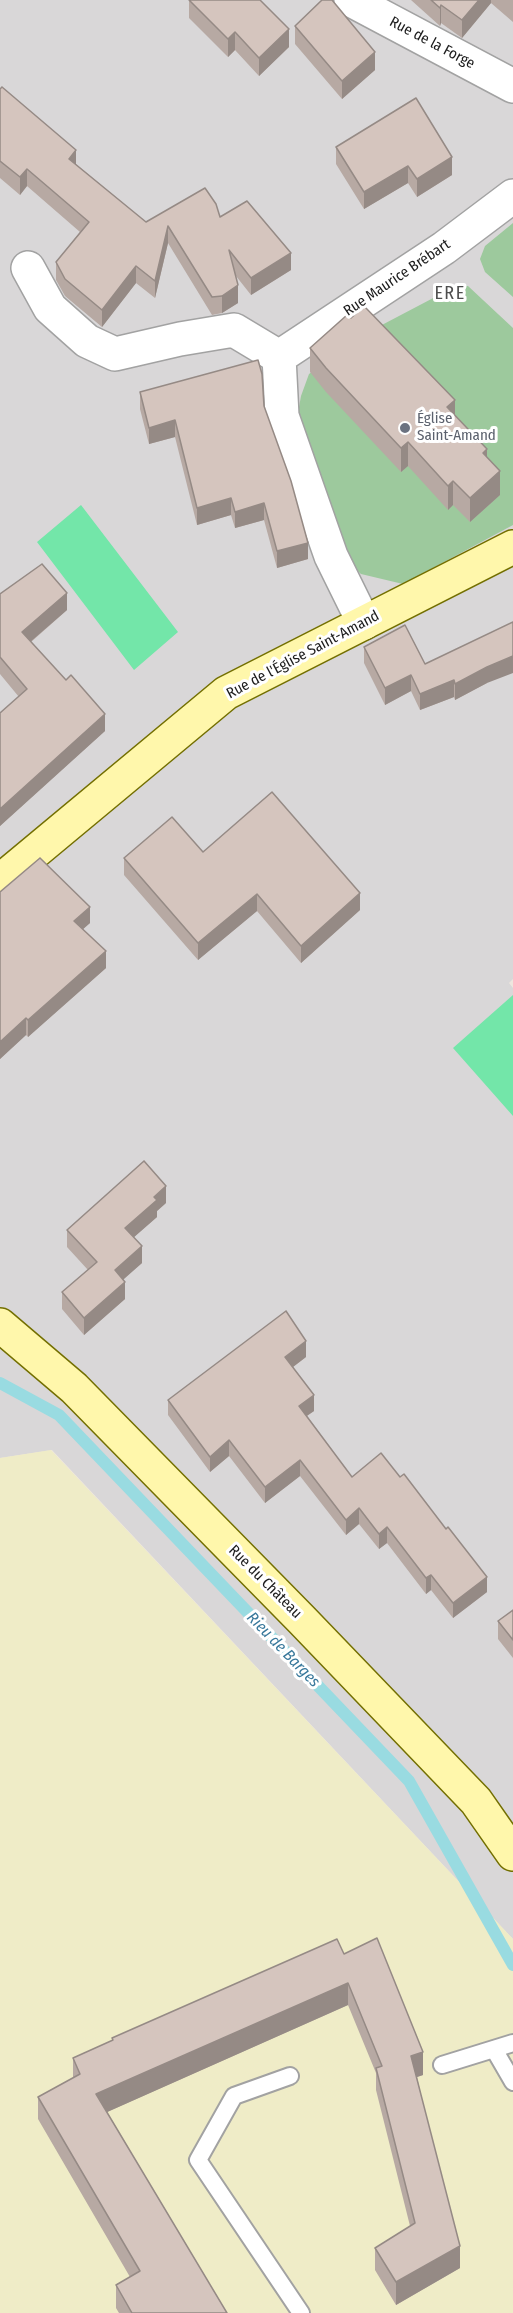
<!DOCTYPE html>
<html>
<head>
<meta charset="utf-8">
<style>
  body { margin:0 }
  canvas { display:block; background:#eee6de }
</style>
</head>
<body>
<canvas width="513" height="2313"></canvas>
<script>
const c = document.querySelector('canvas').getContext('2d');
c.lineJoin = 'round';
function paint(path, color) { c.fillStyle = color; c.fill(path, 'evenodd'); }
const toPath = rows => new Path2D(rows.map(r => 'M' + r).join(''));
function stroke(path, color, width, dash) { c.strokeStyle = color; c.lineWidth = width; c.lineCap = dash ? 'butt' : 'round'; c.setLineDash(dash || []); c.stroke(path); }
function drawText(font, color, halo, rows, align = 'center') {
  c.font = font + ' "Fira Sans Condensed",sans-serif'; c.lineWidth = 6; c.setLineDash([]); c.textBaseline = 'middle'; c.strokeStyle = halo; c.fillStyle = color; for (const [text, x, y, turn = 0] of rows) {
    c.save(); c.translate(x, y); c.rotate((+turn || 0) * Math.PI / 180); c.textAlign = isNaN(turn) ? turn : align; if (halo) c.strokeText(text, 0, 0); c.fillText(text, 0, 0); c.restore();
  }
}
paint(toPath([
  [0,0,513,0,513,979,509,983,513,988,513,1939,52,1450,0,1458]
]), '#d9d7d8');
paint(toPath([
  [51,1450,513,1939,513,2313,0,2313,0,1458]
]), '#efecc7');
paint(toPath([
  [513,223,513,297,485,272,480,259,485,246],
  [458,285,468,286,513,328,513,525,403,584,361,574,340,555,296,424,301,396,309,374,359,337]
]), '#9dc99d');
paint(toPath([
  [81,505,178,632,134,670,37,542],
  [513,995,513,1116,453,1048]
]), '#73e6a9');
stroke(toPath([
  [0,1383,59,1415,409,1781,513,1965]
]), '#99dbe1', 12);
const lane = toPath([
  [495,2051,513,2082],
  [442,2065,513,2043],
  [290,2076,234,2096,198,2160,301,2313]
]);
const street = toPath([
  [351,0,513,86],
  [28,268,50,308,87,341,115,354,180,339,234,330,279,357],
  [364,623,331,556,282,416,279,357,444,248,513,196]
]);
const secondary = toPath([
  [0,881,226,693,513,547],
  [0,1325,74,1388,302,1620,476,1801,513,1854]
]);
stroke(lane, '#a2a2a2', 20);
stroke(street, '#a2a2a2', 36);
stroke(secondary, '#736f00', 36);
stroke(lane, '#fff', 16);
stroke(street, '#fff', 33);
stroke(secondary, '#fff7ab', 33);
paint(toPath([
  [189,0,289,47,259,76,235,50,228,57,189,18],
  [411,0,513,0,513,22,491,3,462,38,441,23,440,26],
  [295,26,375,70,342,99,295,44],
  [0,89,76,164,146,222,220,217,291,270,251,295,236,276,238,303,222,313,212,315,168,243,155,298,136,283,102,327,65,296,56,280,56,262,80,232,27,186,20,195,0,178],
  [336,147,452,175,417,197,408,183,364,209,336,164],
  [351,318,455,415,487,457,500,495,470,522,453,505,448,510,408,466,401,472,326,392,310,372,310,348],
  [140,392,264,406,308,559,277,568,264,520,235,528,231,515,197,525,175,437,149,444,140,409],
  [0,594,67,610,31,642,105,731,0,826,0,713,19,697,0,674],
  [364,647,425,664,487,683,455,700,454,697,420,710,411,691,385,705,364,663],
  [203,852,360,910,301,963,257,911,198,960,124,875,124,858],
  [0,892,90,923,83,929,106,968,28,1037,26,1035,0,1059],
  [166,1203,157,1211,157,1217,134,1237,142,1263,123,1279,125,1299,84,1335,62,1309,62,1292,88,1270,67,1247,67,1230],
  [306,1357,293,1367,314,1411,307,1416,352,1477,487,1592,453,1618,431,1590,426,1594,387,1543,379,1549,359,1524,346,1535,300,1476,265,1503,229,1456,210,1472,168,1415,168,1400],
  [513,1610,513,1658,498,1639,498,1621],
  [344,1954,423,2075,417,2077,460,2268,396,2305,375,2270,375,2248,410,2226,376,2090,376,2073,348,2005,107,2112,227,2313,119,2313,116,2308,116,2285,130,2277,38,2119,38,2097,73,2078,73,2058,112,2041,112,2038]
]), '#b7a9a3');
paint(toPath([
  [479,0,491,0,491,3,462,38,462,20],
  [441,5,441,23,440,26,440,8],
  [289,29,289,47,259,76,259,58],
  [235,32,235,50,228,57,228,39],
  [375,52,375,70,342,99,342,81],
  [76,150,76,168,69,159],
  [452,157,452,175,417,197,417,179],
  [408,166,408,183,364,209,364,192],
  [27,169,27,186,20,195,20,177],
  [168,226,168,243,155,298,155,281],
  [291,253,291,270,251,295,251,278],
  [136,266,136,283,102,327,102,310],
  [238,285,238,303,222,313,222,296],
  [455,400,455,424,447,407],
  [175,420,175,437,149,444,149,428],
  [408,442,408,466,401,472,401,448],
  [487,449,487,473,483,453],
  [500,471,500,495,470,522,470,498],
  [453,481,453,505,448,510,448,486],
  [231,498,231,515,197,525,197,508],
  [264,503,264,520,235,528,235,512],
  [308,543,308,559,277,568,277,551],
  [67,593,67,610,22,649,22,632],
  [513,656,513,673,487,683,455,700,455,684,487,667],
  [411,675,411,691,385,705,385,688],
  [454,680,454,697,420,710,420,694],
  [105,714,105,731,0,826,0,809],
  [360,893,360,910,301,963,301,946],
  [257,894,257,911,198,960,198,943],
  [90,907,90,923,74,937,74,921],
  [106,951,106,968,28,1037,28,1020],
  [26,1018,26,1035,0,1059,0,1042],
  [166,1186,166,1203,157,1211,157,1217,125,1245,125,1228,154,1197],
  [142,1246,142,1263,115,1287,115,1270],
  [125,1282,125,1299,84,1335,84,1318],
  [306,1341,306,1357,285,1373,285,1357],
  [314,1395,314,1411,299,1421,299,1406],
  [229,1440,229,1456,210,1472,210,1457],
  [300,1460,300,1476,265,1503,265,1487],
  [359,1508,359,1524,346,1535,346,1520],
  [387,1527,387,1543,379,1549,379,1534],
  [431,1575,431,1590,426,1594,426,1578],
  [487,1577,487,1592,453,1618,453,1603],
  [348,1983,348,2005,96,2117,96,2094],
  [423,2052,423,2075,411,2079,411,2056],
  [460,2246,460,2268,396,2305,396,2282]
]), '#958a85');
const building = toPath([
  [189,0,260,0,289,29,259,58,235,32,228,39,189,0],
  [322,0,332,0,375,52,342,81,295,26,322,0],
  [431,0,479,0,462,20,441,5,440,8,431,0],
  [2,87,76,150,69,159,146,222,205,188,216,204,220,217,247,201,291,253,251,278,229,250,238,285,222,296,212,297,168,226,155,281,136,266,102,310,65,279,56,262,89,222,27,169,20,177,0,161,0,89,2,87],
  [416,98,452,157,417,179,408,166,364,192,336,147,416,98],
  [364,306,455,400,447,407,487,449,483,453,500,471,470,498,453,481,448,486,408,442,401,448,326,368,310,348,347,315,351,318,364,306],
  [258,360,262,374,264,406,291,481,308,543,277,551,264,503,235,512,231,498,197,508,175,420,149,428,140,392,258,360],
  [42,564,67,593,22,632,66,680,71,675,105,714,0,809,0,713,27,689,0,657,0,594,42,564],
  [513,622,513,656,487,667,455,684,454,680,420,694,411,675,385,688,364,647,405,625,425,664,513,622],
  [272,792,360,893,301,946,257,894,198,943,124,858,172,817,203,852,272,792],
  [40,858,90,907,74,921,106,951,28,1020,26,1018,0,1042,0,892,40,858],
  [144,1161,166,1186,154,1197,157,1200,125,1228,142,1246,115,1270,125,1282,84,1318,62,1292,97,1262,67,1230,144,1161],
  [286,1311,306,1341,285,1357,314,1395,299,1406,352,1477,381,1453,400,1477,404,1474,446,1529,448,1527,487,1577,453,1603,431,1575,426,1578,387,1527,379,1534,359,1508,346,1520,300,1460,265,1487,229,1440,210,1457,168,1400,286,1311],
  [513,1610,513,1640,498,1621,513,1610],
  [377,1938,423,2052,411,2056,460,2246,396,2282,375,2248,415,2223,376,2068,382,2066,348,1983,96,2094,227,2313,132,2313,116,2285,140,2271,38,2097,80,2074,73,2058,113,2040,112,2038,337,1939,344,1954,377,1938]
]);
paint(building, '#d5c5be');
stroke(building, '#958a85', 1.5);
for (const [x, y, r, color] of [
  [405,428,6,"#6b7280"]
]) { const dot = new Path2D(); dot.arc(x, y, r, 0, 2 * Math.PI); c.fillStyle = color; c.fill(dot); stroke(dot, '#fff', 2); }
drawText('15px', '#1b1b1b', '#fff', [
  ["Rue de la Forge",432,43,28],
  ["Rue Maurice Brébart",397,278,-34],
  ["Rue de l'Église Saint-Amand",303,655,-28],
  ["Rue du Château",265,1582,45]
]);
drawText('15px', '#5b616d', '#fff', [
  ["Église",417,419],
  ["Saint-Amand",417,436]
], 'left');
drawText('italic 16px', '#38789b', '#fff', [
  ["Rieu de Barges",283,1650,46]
]);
c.letterSpacing = '1.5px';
drawText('18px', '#4e4e4e', '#fff', [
  ["ERE",450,294]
]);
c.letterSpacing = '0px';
</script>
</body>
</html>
